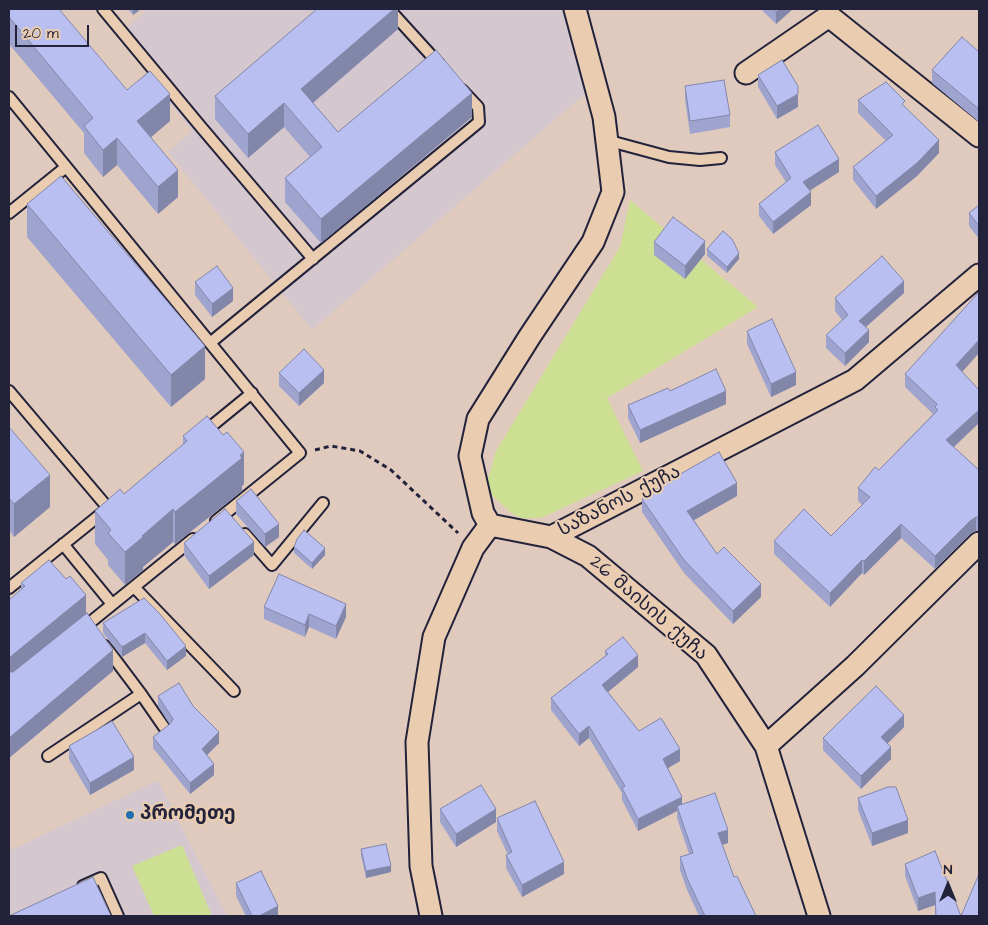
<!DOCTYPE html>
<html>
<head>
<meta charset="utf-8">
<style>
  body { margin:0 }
  #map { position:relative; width:988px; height:925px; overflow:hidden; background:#e0cabe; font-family:"Architects Daughter",sans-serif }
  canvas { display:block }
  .frame { position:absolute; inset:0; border:10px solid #22223b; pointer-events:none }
  .north { position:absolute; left:923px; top:860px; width:50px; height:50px; -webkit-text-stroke:4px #eacdb1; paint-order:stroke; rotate:0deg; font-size:14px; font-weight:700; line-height:20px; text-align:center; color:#22223b }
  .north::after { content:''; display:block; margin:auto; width:18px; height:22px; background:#22223b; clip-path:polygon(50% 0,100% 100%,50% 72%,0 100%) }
  .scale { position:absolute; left:15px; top:25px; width:74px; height:22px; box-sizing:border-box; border:2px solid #22223b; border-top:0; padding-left:6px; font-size:15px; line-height:18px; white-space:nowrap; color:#22223b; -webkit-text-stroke:4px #eacdb1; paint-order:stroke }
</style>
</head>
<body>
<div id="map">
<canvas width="988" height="925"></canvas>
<div class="frame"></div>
<div class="north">N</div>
<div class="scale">20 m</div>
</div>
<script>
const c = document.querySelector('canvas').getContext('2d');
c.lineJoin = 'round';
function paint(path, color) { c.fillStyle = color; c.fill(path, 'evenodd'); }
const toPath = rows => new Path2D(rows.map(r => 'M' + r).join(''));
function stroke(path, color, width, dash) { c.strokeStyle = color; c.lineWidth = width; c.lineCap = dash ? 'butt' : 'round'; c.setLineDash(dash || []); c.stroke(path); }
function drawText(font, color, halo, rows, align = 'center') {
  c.font = font + ' "Architects Daughter","Noto Sans Georgian",sans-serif'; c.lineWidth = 4; c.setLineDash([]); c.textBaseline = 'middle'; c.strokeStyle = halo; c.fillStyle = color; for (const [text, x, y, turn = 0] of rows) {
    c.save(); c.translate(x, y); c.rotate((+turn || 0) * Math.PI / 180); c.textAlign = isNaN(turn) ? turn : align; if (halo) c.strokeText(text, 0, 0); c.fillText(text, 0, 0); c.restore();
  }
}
paint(toPath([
  [148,9,567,9,586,93,312,330,168,152,192,131,118,35],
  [158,780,227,916,9,916,9,851]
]), '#d4c7cd');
paint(toPath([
  [630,200,758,307,607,398,643,471,541,518,521,518,510,512,493,496,487,483,496,451,620,247],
  [182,845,212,916,154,916,132,866]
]), '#cddf93');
const service = toPath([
  [103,9,201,127,313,259],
  [389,9,439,64],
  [9,97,300,453,216,521],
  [606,140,669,157,700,160,721,158],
  [9,213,66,167],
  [210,343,479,122,478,107,462,90],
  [9,391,108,508],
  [203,433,252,393],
  [245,534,272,565,323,503],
  [63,544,112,604],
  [134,587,234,691],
  [9,588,106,510],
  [82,629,193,539],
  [141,694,166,730],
  [48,756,141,694,105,646],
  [83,886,101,878,118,916]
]);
const minor = toPath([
  [746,73,829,16,979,136],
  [490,525,483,513,470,456,478,419,530,336,593,242,613,192,604,117,575,9],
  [490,525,551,537,588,556,706,655,766,746,819,916],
  [551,537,855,380,979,275],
  [766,746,855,666,979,543],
  [431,916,421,866,417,742,434,637,473,548,490,525]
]);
stroke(service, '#22223b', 14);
stroke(minor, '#22223b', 25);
stroke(toPath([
  [315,450,331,446,360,451,391,470,458,533]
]), '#22223b', 3, [5, 4]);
stroke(service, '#eacdb1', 10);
stroke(minor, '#eacdb1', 21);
paint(toPath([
  [9,9,127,90,170,121,151,137,178,197,158,214,117,165,103,177,84,153,84,133,9,44],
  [128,9,141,9,133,15],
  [398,9,398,29,313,103,338,132,472,117,321,243,285,202,285,178,310,157,284,127,248,158,215,119,215,96],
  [761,9,793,9,776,24],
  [979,52,979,122,932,83,932,70],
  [758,75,798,107,777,119,758,87],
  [685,86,730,115,730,127,690,134,685,99],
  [858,100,905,107,939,153,917,176,876,209,853,180,853,167,886,141,858,113],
  [775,152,839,172,809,190,811,205,773,234,759,216,759,204,786,182,775,165],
  [27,204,205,379,171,407,27,237],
  [979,205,979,239,969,226,969,213],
  [654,242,705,254,685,279,654,255],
  [707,249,739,259,727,273,707,256],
  [195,282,233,301,212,317,195,295],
  [904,293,866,327,869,342,845,366,826,348,826,335,842,320,835,311,835,298],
  [747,331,796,385,771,397,747,344],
  [962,372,979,390,979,423,954,447,979,470,979,531,976,531,970,534,935,569,901,538,864,575,862,573,830,607,774,554,774,541,831,536,862,505,858,501,858,488,879,470,933,414,905,387,905,374],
  [279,373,324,383,299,406,279,386],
  [670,391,726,404,640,443,628,418,628,405],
  [9,427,50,507,14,537,9,530],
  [183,436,244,484,242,486,242,491,175,544,173,542,143,567,143,570,125,585,108,565,108,560,95,544,95,511,124,494,183,444],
  [737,496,694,520,717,554,761,597,733,624,684,573,642,512,642,499],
  [236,501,279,537,265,547,236,514],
  [184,543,254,555,209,589,184,555],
  [294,547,325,555,312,569,294,553],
  [21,583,86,613,113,671,9,758,9,600,21,589],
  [144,598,186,656,167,670,145,643,122,657,103,633,103,623],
  [264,607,346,617,336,639,309,627,305,637,264,619],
  [605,651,638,667,608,692,639,731,680,761,668,768,682,804,728,843,722,845,734,877,756,916,699,916,687,890,680,870,680,857,689,854,677,818,677,811,638,831,622,800,622,793,589,738,579,746,551,710,551,698,605,656],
  [158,696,193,706,219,743,207,755,214,775,190,794,153,748,153,737,170,725,158,706],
  [904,727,888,743,891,759,861,789,823,750,823,738],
  [69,746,134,770,90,795,69,759],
  [858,798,908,833,872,846,858,810],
  [440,809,496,822,456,847,440,822],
  [497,818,564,874,522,897,506,868,506,855,508,855,497,831],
  [361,849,391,872,366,878,361,856],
  [905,864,961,916,979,916,935,916,935,905,918,911,905,876],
  [236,883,278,916,246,916,236,896]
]), '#9fa4cf');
paint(toPath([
  [133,9,141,9,133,15],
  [394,9,398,9,398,29,301,113,301,89],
  [779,9,793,9,776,24,776,12],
  [472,93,472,117,321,243,321,219],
  [170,94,170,121,137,149,137,121],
  [798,94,798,107,777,119,777,106],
  [284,103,284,127,248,158,248,134],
  [117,138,117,165,103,177,103,150],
  [939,140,939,153,917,176,876,209,876,196],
  [839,159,839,172,803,195,803,182],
  [178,170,178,197,158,214,158,187],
  [811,192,811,205,773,234,773,222],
  [705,241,705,254,685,279,685,266],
  [739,253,739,259,727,273,727,267],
  [904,281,904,293,859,333,859,321],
  [233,288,233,301,212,317,212,304],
  [869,330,869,342,845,366,845,353],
  [979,340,979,353,956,379,956,365],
  [205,346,205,379,171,407,171,375],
  [324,370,324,383,299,406,299,393],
  [796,372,796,385,771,397,771,384],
  [726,391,726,404,640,443,640,430],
  [979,410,979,423,946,454,946,440],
  [244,452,244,484,242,486,242,491,175,544,175,512],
  [50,475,50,507,14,537,14,504],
  [737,483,737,496,687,524,687,511],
  [173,509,173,542,143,567,143,570,125,585,125,552,142,536],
  [976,517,976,531,970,534,935,569,935,556,970,521],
  [279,524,279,537,265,547,265,534],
  [901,524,901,538,864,575,864,561],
  [254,542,254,555,209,589,209,576],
  [325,548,325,555,312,569,312,563],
  [862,560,862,573,830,607,830,593],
  [761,584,761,597,733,624,733,611],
  [86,595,86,616,9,678,9,658],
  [346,604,346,617,336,639,336,626],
  [309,614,309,627,305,637,305,625],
  [145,633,145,643,122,657,122,647],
  [186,646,186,656,167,670,167,661],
  [113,650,113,671,9,758,9,738],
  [638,655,638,667,602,697,602,685],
  [904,715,904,727,881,750,881,737],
  [589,726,589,738,579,746,579,734],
  [219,732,219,743,202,760,202,749],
  [891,747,891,759,861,789,861,776],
  [680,749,680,761,663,771,663,759],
  [134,757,134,770,90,795,90,783],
  [214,764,214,775,190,794,190,783],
  [682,797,682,809,677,806,677,811,638,831,638,819],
  [496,809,496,822,456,847,456,834],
  [908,820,908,833,872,846,872,833],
  [728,830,728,843,718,846,718,833],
  [564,862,564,874,522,897,522,885],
  [391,866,391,872,366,878,366,871],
  [935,892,935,905,918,911,918,898],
  [278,906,278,916,259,916]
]), '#8286a9');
const building = toPath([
  [9,9,59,9,127,90,150,71,170,94,137,121,178,170,158,187,117,138,103,150,84,126,93,118,9,17,9,9],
  [317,9,394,9,301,89,338,132,436,50,472,93,321,219,285,178,322,147,284,103,248,134,215,96,317,9],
  [774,9,779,9,776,12,774,9],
  [962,37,979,52,979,109,932,70,962,37],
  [782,60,798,86,798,94,777,106,758,75,782,60],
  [724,80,730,115,690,121,685,86,724,80],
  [886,82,905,101,902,104,939,140,917,163,876,196,853,167,893,135,858,100,886,82],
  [818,125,839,159,803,182,811,192,773,222,759,204,791,178,775,152,818,125],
  [61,176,205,346,171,375,27,204,61,176],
  [979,205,979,226,969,213,979,205],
  [673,217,705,241,685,266,654,242,673,217],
  [723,231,732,239,739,253,727,267,707,249,723,231],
  [882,256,904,281,859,321,869,330,845,353,826,335,848,315,835,298,882,256],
  [217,266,233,288,212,304,195,282,217,266],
  [979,292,979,340,956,365,979,390,979,410,946,440,979,470,979,517,976,517,970,521,935,556,901,524,864,561,862,560,830,593,774,541,804,509,831,536,870,497,858,488,875,467,879,470,938,410,935,407,937,404,905,374,979,292],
  [772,319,796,372,771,384,747,331,772,319],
  [304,349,324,370,299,393,279,373,304,349],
  [716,369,726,391,640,430,628,405,668,388,670,391,716,369],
  [207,416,223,435,227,432,244,452,240,455,242,458,175,512,173,509,142,536,143,537,125,552,108,533,111,530,95,511,120,489,124,494,187,441,183,436,207,416],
  [9,427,50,475,14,504,9,498,9,427],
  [719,452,737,483,687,511,717,554,724,547,761,584,733,611,684,560,642,499,668,481,719,452],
  [251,489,279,524,265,534,236,501,251,489],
  [225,509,254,542,209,576,184,543,225,509],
  [304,530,325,548,312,563,294,547,297,539,304,530],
  [49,560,66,579,70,576,86,595,9,658,9,600,25,586,21,583,49,560],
  [279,574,346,604,336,626,309,614,305,625,264,607,279,574],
  [144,598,159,613,186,646,167,661,145,633,122,647,103,623,144,598],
  [87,613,113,650,9,738,9,672,13,672,87,613],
  [623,637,638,655,602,685,639,731,661,718,680,749,663,759,682,797,638,819,622,788,625,786,589,726,579,734,551,698,608,654,605,651,623,637],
  [179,683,193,706,219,732,202,749,214,764,190,783,153,737,170,724,173,719,158,696,179,683],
  [876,686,904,715,881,737,891,747,861,776,823,738,876,686],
  [112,721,134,757,90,783,69,746,112,721],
  [481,785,496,809,456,834,440,809,481,785],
  [888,787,896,787,908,820,872,833,858,798,888,787],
  [715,793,728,830,718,833,734,877,737,876,756,916,705,916,687,878,680,857,693,853,677,806,715,793],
  [535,801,564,862,522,885,506,855,512,852,497,818,535,801],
  [386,844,391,866,366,871,361,849,386,844],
  [935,851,961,916,979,874,979,916,936,916,935,892,918,898,905,864,935,851],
  [261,871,278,906,259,916,252,916,236,883,261,871],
  [93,877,111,916,9,916,93,877]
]);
paint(building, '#b9bff1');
stroke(building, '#8286a9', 1);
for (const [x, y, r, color] of [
  [130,815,5,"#1f6fb2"]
]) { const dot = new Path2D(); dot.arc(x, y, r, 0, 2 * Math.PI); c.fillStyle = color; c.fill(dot); stroke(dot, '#eacdb1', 2); }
drawText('19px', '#22223b', '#eacdb1', [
  ["საზანოს ქუჩა",620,502,-27],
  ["26 მაისის ქუჩა",648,609,41]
]);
drawText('bold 19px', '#22223b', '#eacdb1', [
  ["პრომეთე",140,815]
], 'left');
</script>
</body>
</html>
